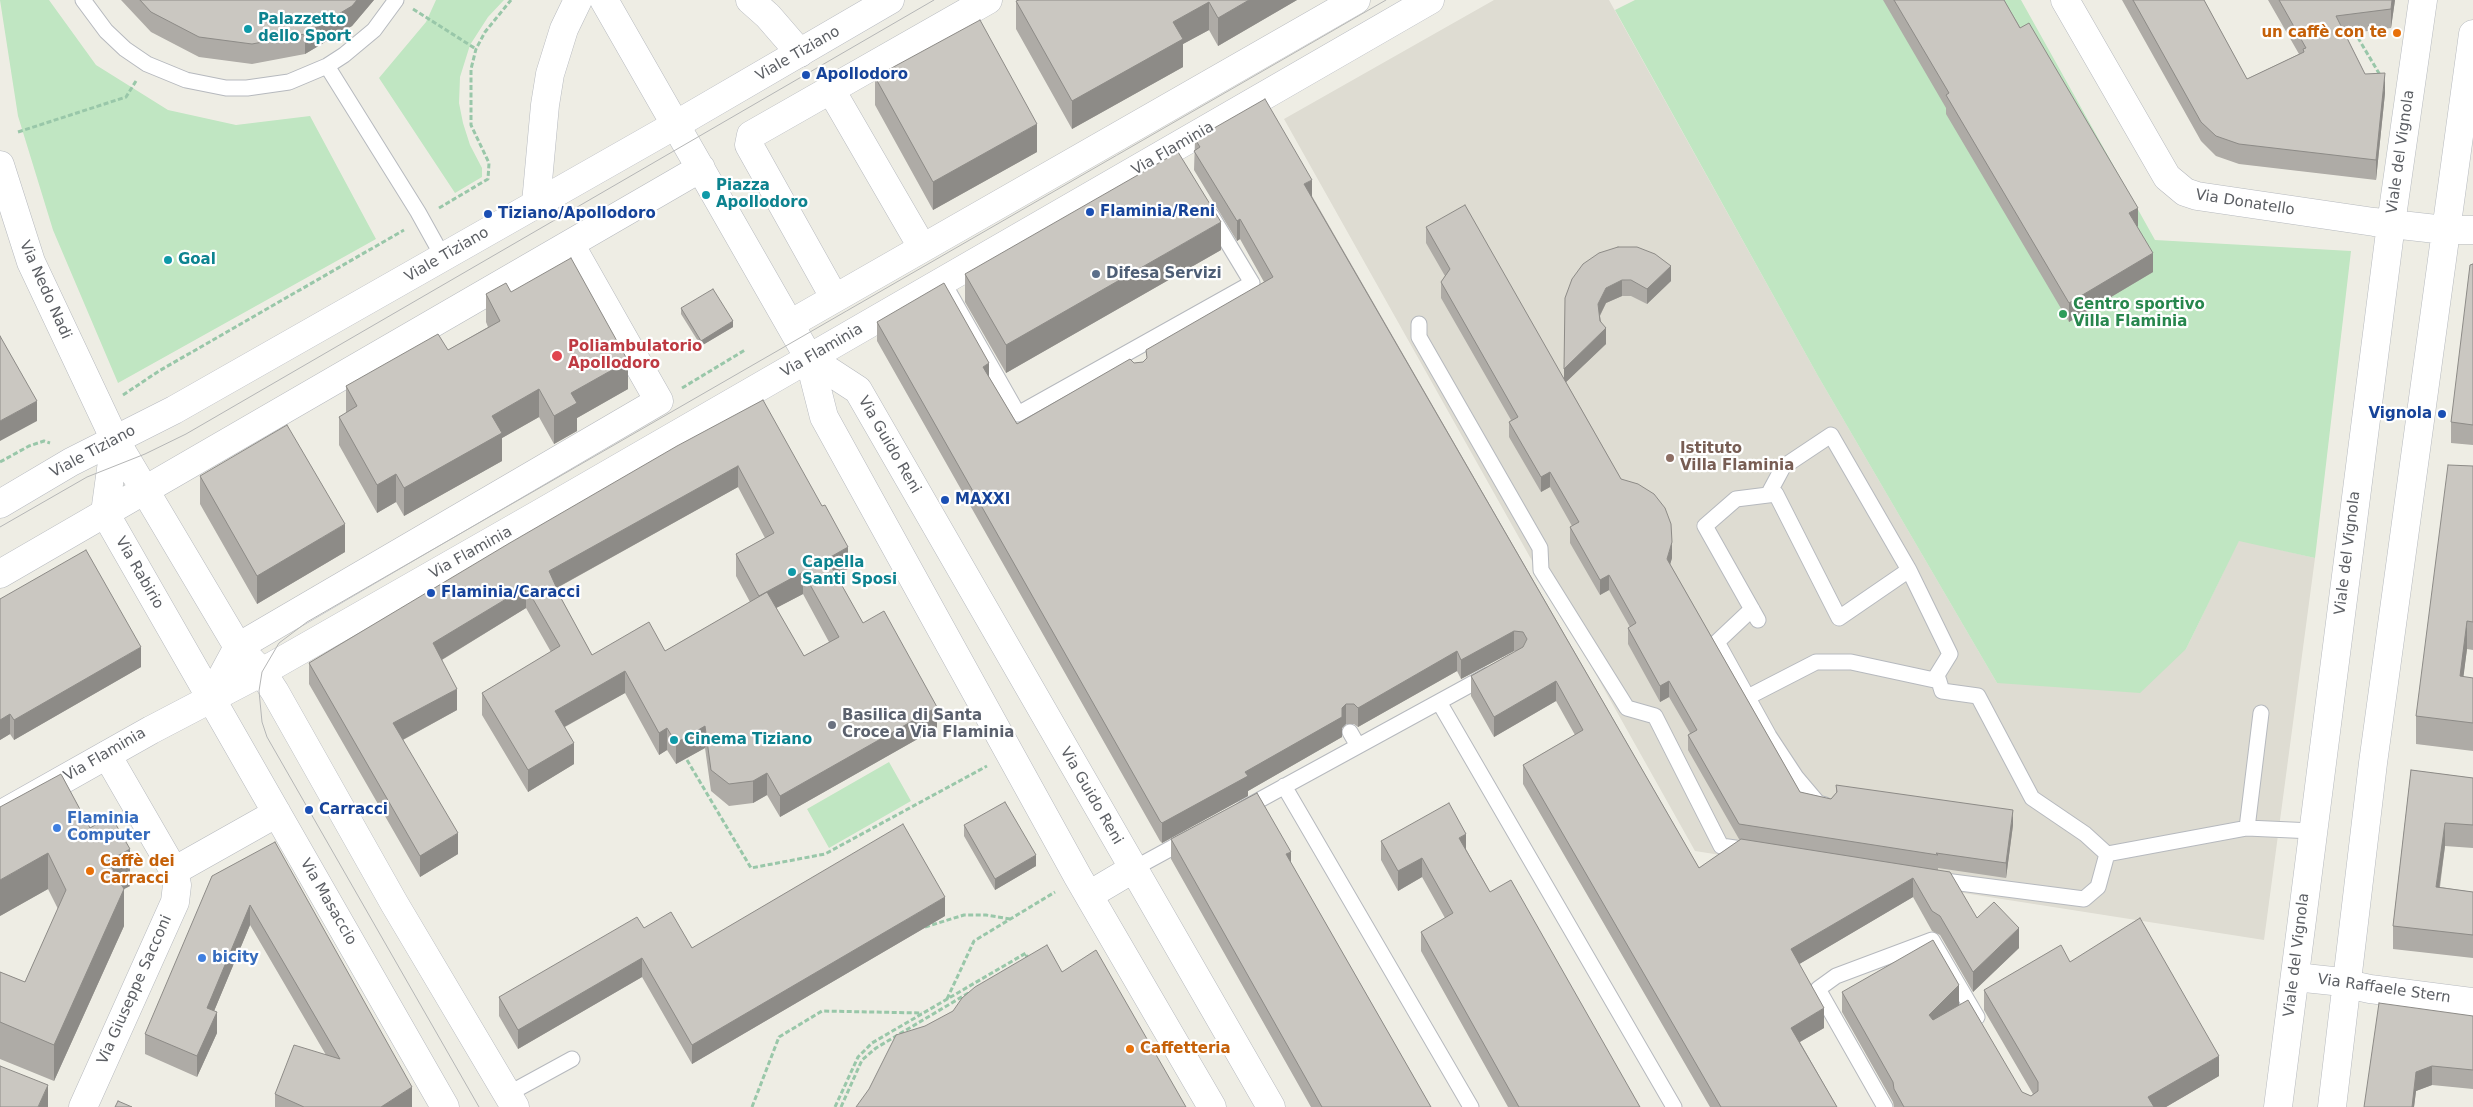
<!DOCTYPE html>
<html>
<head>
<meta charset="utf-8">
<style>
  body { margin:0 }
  canvas { display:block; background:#eeede4 }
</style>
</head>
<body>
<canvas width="2473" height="1107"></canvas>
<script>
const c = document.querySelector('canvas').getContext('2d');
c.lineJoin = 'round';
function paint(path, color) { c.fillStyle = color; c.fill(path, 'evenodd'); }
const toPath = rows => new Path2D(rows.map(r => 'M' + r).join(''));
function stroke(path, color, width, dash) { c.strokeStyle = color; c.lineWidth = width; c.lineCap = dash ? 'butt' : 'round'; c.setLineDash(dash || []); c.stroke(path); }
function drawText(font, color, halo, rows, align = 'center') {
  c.font = font + ' "DejaVu Sans",sans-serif'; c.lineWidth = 4.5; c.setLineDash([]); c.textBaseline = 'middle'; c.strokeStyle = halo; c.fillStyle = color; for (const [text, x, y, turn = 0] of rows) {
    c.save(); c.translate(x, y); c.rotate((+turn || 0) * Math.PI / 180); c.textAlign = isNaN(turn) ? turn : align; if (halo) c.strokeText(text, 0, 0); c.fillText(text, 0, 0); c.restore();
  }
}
paint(toPath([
  [1494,0,1609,0,1818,376,1997,683,2186,649,2239,540,2315,558,2264,940,1695,851,1284,119]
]), '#dedcd2');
paint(toPath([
  [0,0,49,0,96,65,168,110,236,125,310,116,376,239,118,383,53,230,18,116],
  [436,0,504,0,488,17,470,45,460,77,459,103,463,123,470,145,482,168,482,177,455,193,379,78,426,22],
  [1635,0,2021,0,2155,240,2351,251,2315,558,2239,541,2186,649,2140,693,1997,683,1818,376,1615,10],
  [889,762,911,801,829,848,807,809]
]), '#c0e6c2');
const lane = toPath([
  [83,0,106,31,125,49,147,64,186,80,226,88,247,88,289,82,327,66,344,55,374,30,396,0],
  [327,66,418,212,443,257],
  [943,282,1018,414,1252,283,1211,215],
  [1419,324,1419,337,1540,548,1541,570,1627,708,1655,716,1721,846,1749,850],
  [1768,495,1783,467,1831,435,1909,570],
  [1752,609,1717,642,1769,736,1796,777,1818,803,1825,805],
  [1758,620,1705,526,1736,499,1776,494,1839,618,1909,570,1950,654,1937,675,1942,691,1978,696,2032,798,2085,834,2107,854],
  [1748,697,1816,662,1851,662,1939,681],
  [1439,702,1674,1107],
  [1350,732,1358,746],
  [1284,786,1471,1107],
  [1243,809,1488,675],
  [2247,828,2261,713],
  [1133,869,1190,838],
  [1937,880,2084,899,2098,887,2107,854,2247,828,2313,831],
  [508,1094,572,1059],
  [1885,1107,1818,989,1836,976,1932,940,1977,1017]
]);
const street = toPath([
  [604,0,809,358,824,417,1078,877,1212,1107],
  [750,0,768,16,800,53],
  [2065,0,2167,177,2185,192,2197,196,2374,222,2445,230,2473,230],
  [831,90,922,247],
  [0,165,31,262,115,440,238,647,262,672,275,692,394,903,515,1107],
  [536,203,545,105,550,74,564,29,578,0],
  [834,297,749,145,751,135,988,0],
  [790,324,1356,0],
  [809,358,858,390,1271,1107],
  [115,440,105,513,445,1107],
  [0,574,701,168],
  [211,697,238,647,659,401,570,244],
  [107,755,174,871,277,813],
  [1089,895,1133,869],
  [2295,977,2333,981,2370,989,2473,1002],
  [83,1107,175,902,177,885,174,871],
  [2278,1107,2391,224,2423,0],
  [2332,1107,2373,763,2473,34]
]);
const secondary = toPath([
  [0,504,71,462,174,410,677,124,890,0],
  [0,815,151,730,262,672,539,514,1430,0]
]);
stroke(lane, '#b6b9be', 17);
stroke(street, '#b6b9be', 29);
stroke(secondary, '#b7bac0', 29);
stroke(toPath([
  [413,9,476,49],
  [2354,31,2380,75],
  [18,132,126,97,136,81],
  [439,208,488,179,489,163,471,125,471,69,476,49,485,32,511,0],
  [682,388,745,350],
  [123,395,159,371,404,230],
  [0,462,29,446,44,441,50,443],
  [687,760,751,868,825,854,987,766],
  [925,927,964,915,986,915,1010,919],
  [947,999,974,941,1055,892],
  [752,1107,779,1037,822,1011,922,1013],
  [835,1107,858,1057,872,1043,1026,953,1027,958],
  [841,1107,862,1060,876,1048,970,992]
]), '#99c7a9', 3, [5, 2.5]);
stroke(lane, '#fff', 15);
stroke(street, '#fff', 28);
stroke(secondary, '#fff', 28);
stroke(toPath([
  [0,527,87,477,145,454,186,434,934,0],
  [479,1107,267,737,262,722,259,691,262,672,279,643,307,622,1386,0]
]), '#b5b6b6', 1);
paint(toPath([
  [121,0,374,0,352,26,305,54,252,64,199,57,151,32],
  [1297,0,1218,46,1209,30,1183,44,1183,67,1072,129,1016,29,1016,1],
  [1883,0,2004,0,2138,226,2137,227,2153,272,2069,322,1946,114,1946,108],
  [2122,0,2204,0,2247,79,2299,54,2268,0,2395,0,2391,28,2345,34,2365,74,2385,93,2376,180,2239,164,2216,156,2201,141],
  [875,77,1037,152,933,210,875,105],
  [1195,139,1312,196,1699,868,1740,840,1739,839,1688,750,1688,735,1690,733,1669,697,1660,702,1628,644,1628,628,1630,627,1609,590,1600,595,1570,543,1570,527,1572,526,1550,487,1541,492,1509,437,1509,422,1511,420,1441,298,1441,282,1445,276,1426,243,1426,227,1564,378,1572,279,1671,281,1647,304,1631,296,1622,296,1606,303,1600,316,1606,344,1566,382,1621,479,1672,558,1670,564,1800,792,1831,799,1836,793,1836,785,2013,825,2006,878,1938,868,1938,870,1977,918,2019,948,1973,992,1940,935,1932,931,1913,897,1799,964,1824,1028,1800,1042,1837,1107,1710,1107,1523,784,1523,765,1575,735,1556,701,1494,737,1471,696,1471,676,1516,651,1514,651,1461,679,1457,671,1358,727,1354,724,1346,724,1342,728,1342,737,1248,791,1248,796,1162,843,1160,841,877,341,877,322,989,377,1017,424,1134,363,1143,362,1264,282,1240,239,1237,241,1194,170],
  [1221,250,1006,373,965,302,965,274],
  [2473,264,2473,445,2451,443,2451,422],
  [511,292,628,389,577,418,577,431,554,444,539,417,502,438,502,461,404,516,396,502,377,513,339,445,339,417,346,413,346,386,448,350,488,327,486,322,486,294],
  [681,308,733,327,701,346,681,314],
  [763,400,848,569,836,575,863,623,937,728,780,817,767,795,753,803,729,806,711,791,705,748,676,764,667,750,659,755,625,693,565,727,574,764,528,792,482,715,482,693,551,652,526,608,442,660,457,710,403,740,458,854,420,877,309,684,309,663],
  [738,487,765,538,736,554,736,576,750,602,665,651,592,655,562,600,557,588],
  [803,594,829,642,804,656,776,608],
  [2473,466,2473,650,2467,649,2463,677,2473,678,2473,751,2416,744,2416,716],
  [200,476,345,552,257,604,200,504],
  [0,599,141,667,14,740,10,734,0,740],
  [2411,770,2473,778,2473,848,2445,846,2440,887,2473,892,2473,958,2393,949,2393,926],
  [61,774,90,828,130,886,124,889,124,926,54,1081,0,1059,0,972,25,982,58,909,48,889,0,916],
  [964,825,1036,866,995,890,964,836],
  [1171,839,1291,863,1431,1107,1311,1107,1171,859],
  [1381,841,1466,849,1490,892,1640,1107,1508,1107,1421,951,1421,932,1445,918,1422,877,1398,891,1381,860],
  [275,842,412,1107,275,1107,275,1094,326,1055,250,925,214,1011,217,1033,197,1077,145,1054,145,1034],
  [945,916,692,1064,642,977,518,1049,499,1016,499,997,644,928,692,948],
  [2070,962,2219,1076,2166,1107,1894,1107,1893,1102,1842,1012,1842,992,1959,1004,2022,1092,2031,1096,2033,1094,1984,1010,1984,990],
  [2473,1016,2473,1089,2432,1085,2416,1091,2414,1107,2364,1107]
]), '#aeaba6');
paint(toPath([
  [357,0,374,0,352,26,305,54,305,34],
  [1249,0,1297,0,1218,46,1218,18],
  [2392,0,2395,0,2391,28,2391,9],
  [1209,2,1209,30,1183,44,1183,67,1072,129,1072,101,1173,22],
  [2385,73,2385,93,2376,180,2376,160],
  [1037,124,1037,152,933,210,933,182],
  [1312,180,1312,199,1304,184],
  [2138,208,2138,226,2129,232,2129,213],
  [1240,219,1240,239,1237,241,1237,221],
  [1221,222,1221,250,1006,373,1006,345],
  [2153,253,2153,272,2069,322,2069,303],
  [1671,266,1671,281,1647,304,1647,289],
  [1622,280,1622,296,1606,303,1598,319,1598,304,1606,288],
  [733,321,733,327,701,346,701,341],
  [1606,328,1606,344,1564,384,1564,369],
  [628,361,628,389,577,418,577,431,554,444,554,416,571,393],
  [989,363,989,383,983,367],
  [539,389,539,417,502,438,502,461,404,516,404,488,492,416],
  [37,401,37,421,0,441,0,421],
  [738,466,738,487,549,592,549,571],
  [1550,472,1550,487,1541,492,1541,477],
  [396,474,396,502,377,513,377,485],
  [345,524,345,552,257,604,257,576],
  [1672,542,1672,558,1667,575,1667,559],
  [848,547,848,569,827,580,827,559],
  [803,572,803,594,759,617,759,596],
  [1609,575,1609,590,1600,595,1600,580],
  [526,587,526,608,433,665,433,643],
  [2467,621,2467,649,2460,704,2460,676],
  [1514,631,1514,651,1461,679,1461,660],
  [141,647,141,667,14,740,14,720],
  [1457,651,1457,671,1358,727,1358,708],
  [625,671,625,693,555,732,555,711],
  [1556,681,1556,701,1494,737,1494,717],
  [1669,681,1669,697,1660,702,1660,686],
  [457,689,457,710,393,745,393,723],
  [1346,704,1346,724,1342,728,1342,737,1248,791,1248,796,1162,843,1162,823,1245,772,1342,708],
  [937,707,937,728,780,817,780,796],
  [10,714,10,734,0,740,0,720],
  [705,726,705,748,676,764,676,743],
  [667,728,667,750,659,755,659,733],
  [574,743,574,764,528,792,528,770],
  [767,773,767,795,753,803,753,781],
  [2013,810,2013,825,2006,878,2006,863],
  [2445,823,2445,846,2436,910,2436,887],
  [458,833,458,854,420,877,420,856],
  [1466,834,1466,853,1459,838],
  [130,849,130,886,108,897,108,861],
  [1291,852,1291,871,1286,854],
  [48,853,48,889,0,916,0,880],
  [1036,855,1036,866,995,890,995,879],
  [1422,858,1422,877,1398,891,1398,871],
  [1913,878,1913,897,1791,969,1791,949],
  [124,889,124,926,54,1081,54,1045],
  [945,897,945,916,692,1064,692,1045],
  [250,905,250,925,207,1028,207,1008],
  [2019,928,2019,948,1973,992,1973,972],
  [642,958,642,977,518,1049,518,1030],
  [1959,985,1959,1005,1929,1035,1929,1015],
  [1824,1008,1824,1028,1791,1047,1791,1028],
  [217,1012,217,1033,197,1077,197,1056],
  [2219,1056,2219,1076,2166,1107,2148,1107,2148,1097],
  [2432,1066,2432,1085,2416,1091,2414,1107,2412,1107,2416,1072],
  [48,1085,48,1107,38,1107],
  [412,1087,412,1107,381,1107]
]), '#8d8b87');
const building = toPath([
  [140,0,357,0,352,6,305,34,252,44,199,37,151,12,140,0],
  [1019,0,1249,0,1218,18,1209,2,1173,22,1183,39,1072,101,1016,1,1019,0],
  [1894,0,2004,0,2020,28,2029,23,2138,208,2129,213,2153,253,2069,303,1946,95,1949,93,1894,0],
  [2133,0,2204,0,2247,79,2304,52,2303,49,2306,48,2279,0,2392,0,2391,9,2336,16,2365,74,2385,73,2376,160,2239,144,2216,136,2201,122,2133,0],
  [980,20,1037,124,933,182,875,77,980,20],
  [1265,99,1312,180,1304,184,1699,868,1741,839,1950,872,1977,918,1994,902,2019,928,1973,972,1940,916,1932,911,1913,878,1791,949,1824,1008,1791,1028,1837,1107,1721,1107,1523,765,1583,730,1556,681,1494,717,1471,676,1523,647,1527,639,1523,632,1514,631,1461,660,1457,651,1358,708,1354,704,1346,704,1342,708,1342,717,1245,772,1248,776,1162,823,1160,821,877,322,944,283,989,363,983,367,1017,424,1130,359,1134,363,1143,362,1147,358,1146,350,1273,277,1240,219,1237,221,1194,151,1200,147,1195,139,1265,99],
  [1178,152,1221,222,1006,345,965,274,1178,152],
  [1465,205,1621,479,1638,484,1654,494,1665,508,1671,524,1672,542,1667,559,1800,792,1831,799,1837,792,1836,785,2013,810,2006,863,1936,853,1938,855,1739,824,1688,735,1697,730,1669,681,1660,686,1628,628,1636,623,1609,575,1600,580,1570,527,1579,522,1550,472,1541,477,1509,422,1518,417,1441,282,1450,269,1426,227,1465,205],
  [1618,247,1637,247,1655,254,1671,266,1647,289,1631,280,1622,280,1606,288,1598,304,1600,321,1606,328,1564,369,1565,298,1572,279,1583,264,1599,253,1618,247],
  [571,258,628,361,571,393,577,403,554,416,539,389,492,416,502,433,404,488,396,474,377,485,339,417,357,406,346,386,438,334,448,350,500,321,486,294,506,283,511,292,571,258],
  [2473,264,2473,425,2451,422,2470,265,2473,264],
  [713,289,733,321,701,341,681,308,713,289],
  [0,336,37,401,0,421,0,336],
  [763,400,822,506,825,505,848,547,827,559,863,623,884,611,937,707,780,796,767,773,753,781,729,784,711,770,705,726,676,743,667,728,659,733,625,671,555,711,574,743,528,770,482,693,560,646,526,587,433,643,457,689,393,723,458,833,420,856,309,663,508,544,677,446,763,400],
  [738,466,774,533,736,554,759,596,803,572,839,637,804,656,767,592,665,651,649,622,592,655,562,600,549,571,738,466],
  [287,425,345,524,257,576,200,476,287,425],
  [2448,465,2473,466,2473,622,2467,621,2460,676,2473,678,2473,723,2416,716,2448,465],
  [86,550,141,647,14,720,10,714,0,720,0,599,86,550],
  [2411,770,2473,778,2473,825,2445,823,2436,887,2473,892,2473,935,2393,926,2411,770],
  [61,774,90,828,111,816,130,849,108,861,124,889,54,1045,0,1022,0,972,25,982,66,890,48,853,0,880,0,807,61,774],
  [1257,793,1291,852,1286,854,1431,1107,1322,1107,1171,839,1257,793],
  [1005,802,1036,855,995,879,964,825,1005,802],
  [1449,803,1466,834,1459,838,1490,892,1511,880,1640,1107,1519,1107,1421,932,1453,913,1422,858,1398,871,1381,841,1449,803],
  [903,824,945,897,692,1045,642,958,518,1030,499,997,637,917,644,928,671,912,692,948,903,824],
  [275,842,412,1087,381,1107,304,1107,275,1094,294,1045,340,1059,250,905,207,1008,217,1012,197,1056,145,1034,212,876,275,842],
  [2140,918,2219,1056,2148,1097,2154,1107,1904,1107,1894,1089,1893,1082,1842,992,1933,940,1959,985,1929,1015,1933,1020,1968,1000,2022,1092,2031,1096,2038,1091,2038,1082,1984,990,2061,945,2070,962,2140,918],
  [1047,945,1062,972,1096,950,1186,1107,856,1107,869,1089,896,1035,925,1026,953,1011,962,998,975,987,1047,945],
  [2379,1003,2473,1016,2473,1070,2432,1066,2416,1072,2412,1107,2364,1107,2379,1003],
  [0,1066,48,1085,38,1107,0,1107,0,1066],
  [118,1101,132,1107,115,1107,118,1101]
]);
paint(building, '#cac7c1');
stroke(building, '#8d8b87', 1);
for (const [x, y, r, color] of [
  [248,29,5,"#0f9aa8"],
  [2397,33,5,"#e8710a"],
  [806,75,5,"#1a4fb4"],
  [706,195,5,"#0f9aa8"],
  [1090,212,5,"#1a4fb4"],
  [488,214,5,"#1a4fb4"],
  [168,260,5,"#0f9aa8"],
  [1096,274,5,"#5c6f8a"],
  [2063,314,5,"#2e9e5b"],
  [557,356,6,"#e0444e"],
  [2442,414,5,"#1a4fb4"],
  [1670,458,5,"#8d6e63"],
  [945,500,5,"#1a4fb4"],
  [792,572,5,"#0f9aa8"],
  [431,593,5,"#1a4fb4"],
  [832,725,5,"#6b7280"],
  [674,740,5,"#0f9aa8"],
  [309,810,5,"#1a4fb4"],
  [57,828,5,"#3f7fe0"],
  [90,871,5,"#e8710a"],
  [202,958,5,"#3f7fe0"],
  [1130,1049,5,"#e8710a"]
]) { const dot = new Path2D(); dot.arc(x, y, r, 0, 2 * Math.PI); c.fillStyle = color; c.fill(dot); stroke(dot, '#fff', 2); }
drawText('bold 15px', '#0d838f', '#fff', [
  ["Palazzetto",258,20],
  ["dello Sport",258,37],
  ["Piazza",716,186],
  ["Apollodoro",716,203],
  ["Goal",178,260],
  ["Capella",802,563],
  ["Santi Sposi",802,580],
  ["Cinema Tiziano",684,740]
], 'left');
drawText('bold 15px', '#c56008', '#fff', [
  ["un caffè con te",2387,33,"right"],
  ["Caffè dei",100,862],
  ["Carracci",100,879],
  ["Caffetteria",1140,1049]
], 'left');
drawText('15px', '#5c5f64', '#fff', [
  ["Viale Tiziano",798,54,-30],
  ["Via Flaminia",1173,149,-30],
  ["Viale del Vignola",2401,152,-82],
  ["Via Donatello",2245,203,9],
  ["Viale Tiziano",447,255,-30],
  ["Via Nedo Nadi",45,290,66],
  ["Via Flaminia",822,351,-30],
  ["Via Guido Reni",889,445,60],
  ["Viale Tiziano",93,452,-28],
  ["Via Flaminia",471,553,-29],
  ["Viale del Vignola",2348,553,-83],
  ["Via Rabirio",139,573,60],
  ["Via Flaminia",105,755,-30],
  ["Via Guido Reni",1091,796,60],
  ["Via Masaccio",328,902,60],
  ["Viale del Vignola",2297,955,-83],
  ["Via Raffaele Stern",2384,989,8],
  ["Via Giuseppe Sacconi",135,990,-66]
]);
drawText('bold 15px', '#164399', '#fff', [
  ["Apollodoro",816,75],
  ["Flaminia/Reni",1100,212],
  ["Tiziano/Apollodoro",498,214],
  ["Vignola",2432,414,"right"],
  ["MAXXI",955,500],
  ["Flaminia/Caracci",441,593],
  ["Carracci",319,810]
], 'left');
drawText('bold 15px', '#4e5e75', '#fff', [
  ["Difesa Servizi",1106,274]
], 'left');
drawText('bold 15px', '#27864d', '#fff', [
  ["Centro sportivo",2073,305],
  ["Villa Flaminia",2073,322]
], 'left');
drawText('bold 15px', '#be3a42', '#fff', [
  ["Poliambulatorio",568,347],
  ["Apollodoro",568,364]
], 'left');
drawText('bold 15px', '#785e54', '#fff', [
  ["Istituto",1680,449],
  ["Villa Flaminia",1680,466]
], 'left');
drawText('bold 15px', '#5b616d', '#fff', [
  ["Basilica di Santa",842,716],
  ["Croce a Via Flaminia",842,733]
], 'left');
drawText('bold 15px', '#366cbe', '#fff', [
  ["Flaminia",67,819],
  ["Computer",67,836],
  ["bicity",212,958]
], 'left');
</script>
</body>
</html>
